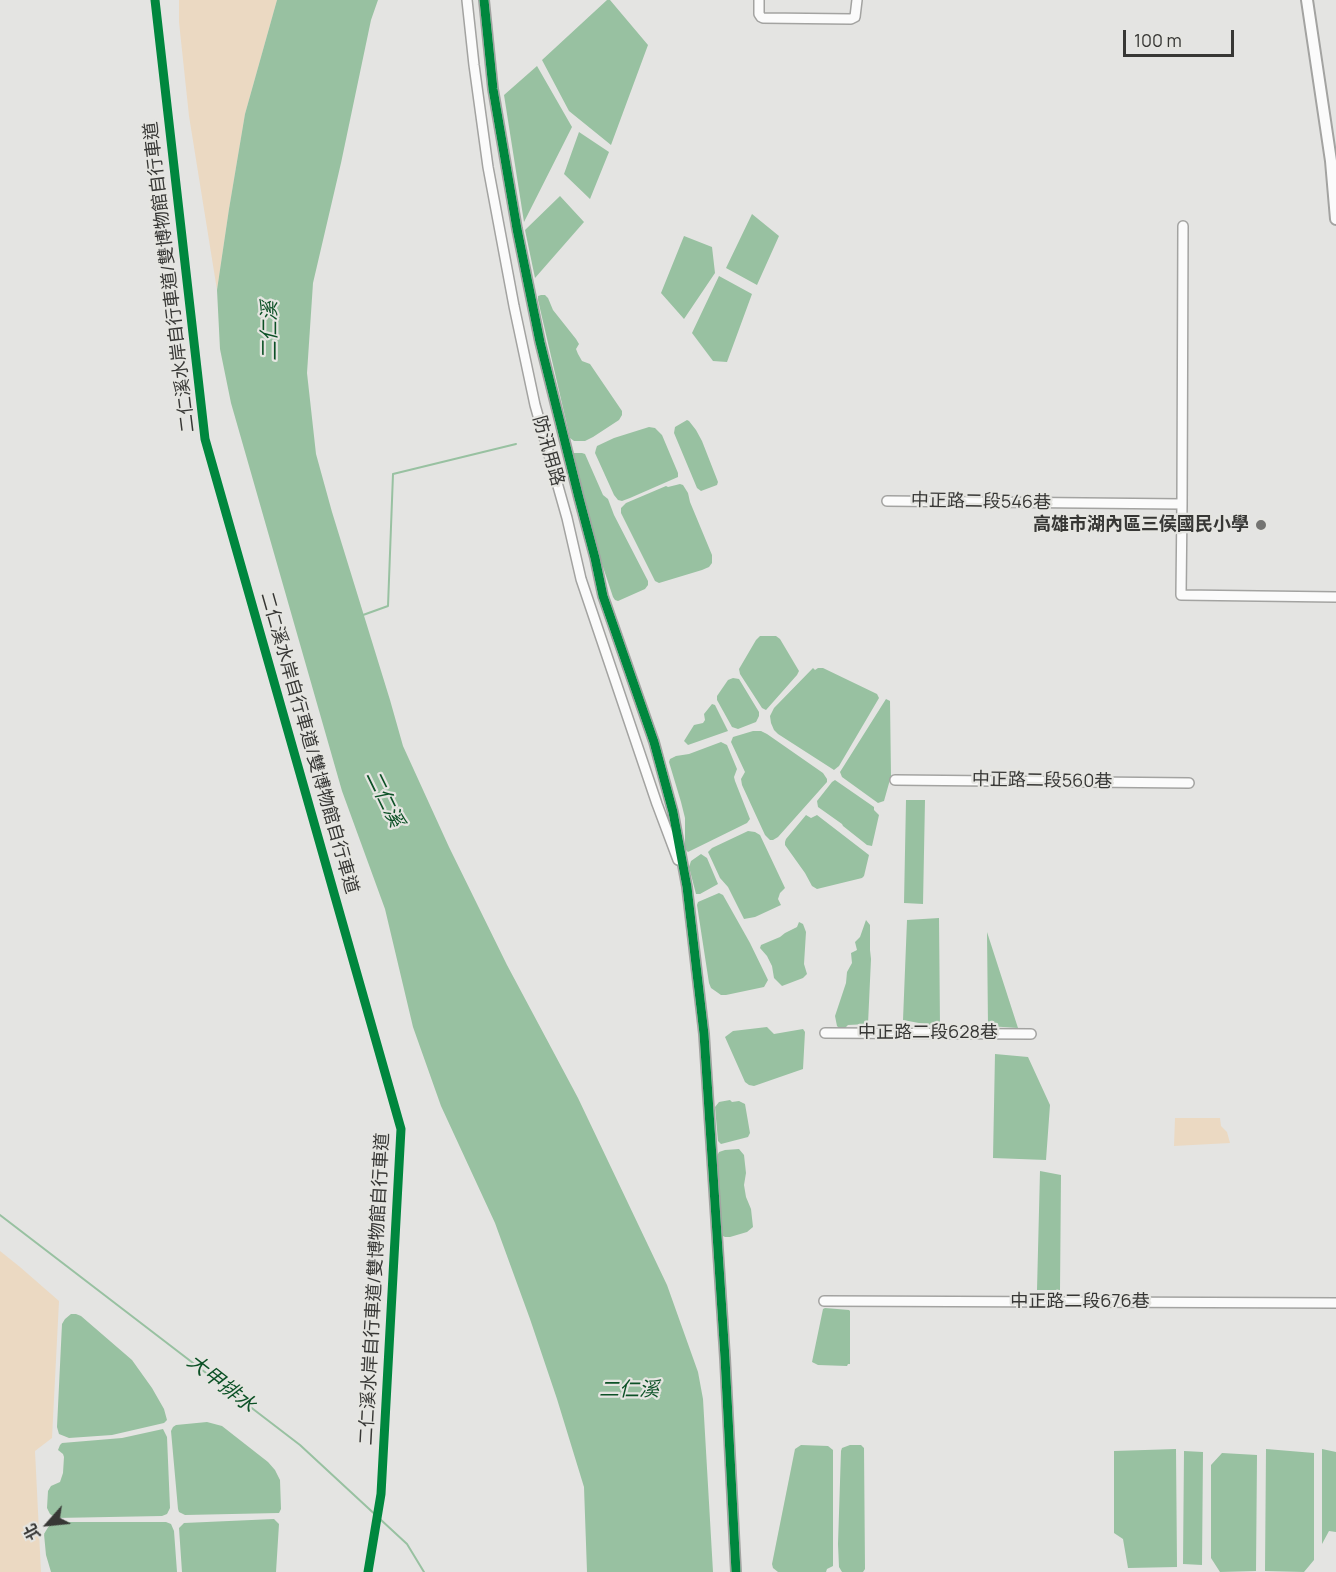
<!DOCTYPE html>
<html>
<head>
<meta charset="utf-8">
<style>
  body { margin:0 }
  #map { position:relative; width:1336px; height:1572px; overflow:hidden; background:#e4e4e2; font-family:Manrope,"Noto Sans TC",sans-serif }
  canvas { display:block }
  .north { position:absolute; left:18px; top:1494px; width:60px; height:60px; -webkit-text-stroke:4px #e5e5e1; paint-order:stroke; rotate:243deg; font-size:16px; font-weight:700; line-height:24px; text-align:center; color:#373735 }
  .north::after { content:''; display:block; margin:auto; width:21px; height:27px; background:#373735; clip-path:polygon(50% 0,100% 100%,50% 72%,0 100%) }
  .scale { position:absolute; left:1123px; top:30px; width:111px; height:27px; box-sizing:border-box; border:3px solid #373735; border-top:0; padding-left:8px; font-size:18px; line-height:21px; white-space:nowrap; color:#373735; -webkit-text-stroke:4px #e5e5e1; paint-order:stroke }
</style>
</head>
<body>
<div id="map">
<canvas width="1336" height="1572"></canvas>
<div class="north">北</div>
<div class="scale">100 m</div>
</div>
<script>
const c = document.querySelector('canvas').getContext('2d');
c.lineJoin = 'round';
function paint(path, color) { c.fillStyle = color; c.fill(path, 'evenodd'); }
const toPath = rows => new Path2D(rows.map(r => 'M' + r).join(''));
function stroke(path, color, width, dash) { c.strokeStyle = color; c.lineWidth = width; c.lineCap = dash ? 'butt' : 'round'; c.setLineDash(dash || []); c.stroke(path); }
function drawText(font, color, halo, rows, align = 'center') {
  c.font = font + ' Manrope,"Noto Sans TC",sans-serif'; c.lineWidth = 4.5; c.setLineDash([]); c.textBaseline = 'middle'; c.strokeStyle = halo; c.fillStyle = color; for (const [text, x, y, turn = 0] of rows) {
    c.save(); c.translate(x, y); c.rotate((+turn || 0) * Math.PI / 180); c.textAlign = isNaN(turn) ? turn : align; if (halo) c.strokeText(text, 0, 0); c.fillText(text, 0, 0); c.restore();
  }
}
paint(toPath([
  [179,0,277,0,245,114,229,209,217,290,189,116,179,22],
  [1175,1118,1220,1118,1221,1126,1227,1132,1230,1143,1174,1146],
  [0,1251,20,1267,59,1301,52,1438,35,1451,41,1572,0,1572]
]), '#ebd9c2');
paint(toPath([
  [277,0,378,0,371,20,341,163,313,283,307,373,316,454,332,512,390,700,403,746,449,847,507,965,578,1098,667,1285,698,1372,703,1399,713,1572,587,1572,584,1487,557,1399,530,1319,495,1223,441,1106,413,1027,385,909,342,791,231,403,220,349,217,290,229,209,245,114],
  [607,0,610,0,648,45,611,145,569,111,542,60],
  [537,66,572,127,524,222,504,95],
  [579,132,609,152,590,199,564,174],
  [560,196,584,222,535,278,525,230],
  [752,214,779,236,757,285,726,268],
  [684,236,712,247,715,273,684,319,661,293],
  [719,276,752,294,727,362,713,361,692,333],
  [541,295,545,295,548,298,553,310,576,339,579,344,576,349,578,354,582,361,590,364,622,411,622,415,619,420,593,437,585,441,574,441,570,438,538,300,538,296],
  [687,420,689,421,696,430,702,441,718,482,717,485,701,491,697,488,674,433,675,427],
  [649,427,655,428,662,435,678,473,678,477,630,498,622,501,618,500,614,495,595,453,596,449,597,446,614,438],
  [574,453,582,453,585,454,603,495,608,499,614,515,648,581,648,585,645,589,618,601,615,600,613,597,592,534,572,456],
  [680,484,683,485,688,493,690,502,712,555,712,563,709,567,702,570,659,583,655,581,621,513,621,508,626,503,666,486,668,487],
  [760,636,776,636,780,639,799,671,797,675,766,710,762,708,740,674,739,669,756,640],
  [813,668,815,670,818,668,823,668,877,694,879,698,839,766,834,770,778,734,774,730,771,723,770,716,774,708],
  [733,678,739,679,759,712,759,716,756,722,738,729,732,727,717,700,717,696,728,680],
  [886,699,890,701,891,776,884,801,878,803,842,777,840,772],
  [712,704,715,705,728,731,688,745,684,741,694,725,703,723,705,720,704,714],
  [753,731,761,731,767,734,823,773,827,779,827,782,778,837,773,840,770,840,765,835,742,785,741,779,745,772,731,742,733,737],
  [721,742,727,745,737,769,734,777,735,781,750,819,747,823,688,852,685,849,685,818,681,802,669,762,670,759,676,756,689,754],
  [835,780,874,807,874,810,879,815,872,846,867,845,843,826,842,824,818,807,817,801,832,782],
  [906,800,925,800,923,904,904,903],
  [806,815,811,818,817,815,869,855,864,876,862,878,817,889,812,886,805,873,785,845,785,842,786,839],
  [748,831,755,832,760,835,785,888,780,893,778,899,781,905,755,917,744,919,728,887,720,878,708,852,712,848],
  [701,854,707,858,718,884,700,894,696,894,689,867,691,861],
  [719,893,723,895,750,943,768,980,764,987,726,995,721,995,711,988,709,983,697,905,698,902],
  [939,918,940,1027,903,1020,907,920],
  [866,920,870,925,870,950,871,959,868,1024,848,1025,845,1028,839,1028,837,1026,835,1016,846,983,847,972,852,963,851,953,857,950,855,942,860,937],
  [799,922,803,924,806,932,804,964,807,974,803,978,782,986,774,978,772,966,767,956,760,948,761,945,780,937,785,933,797,927],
  [987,932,1018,1028,988,1026],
  [767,1027,774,1034,803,1029,805,1032,803,1069,754,1086,749,1085,745,1082,725,1037,733,1031],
  [995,1054,1028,1057,1050,1105,1046,1160,993,1158],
  [730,1100,732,1102,739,1101,745,1104,750,1133,748,1137,721,1144,718,1141,715,1107,719,1102],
  [739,1149,744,1155,746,1173,744,1185,746,1197,751,1209,753,1227,747,1232,730,1237,725,1237,723,1236,722,1230,717,1156,719,1152,725,1150],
  [1040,1171,1061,1175,1060,1290,1037,1290],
  [825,1308,849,1310,850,1311,850,1364,848,1364,847,1366,818,1365,812,1362,823,1309],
  [71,1314,76,1314,81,1316,132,1360,152,1388,164,1409,167,1420,164,1423,112,1435,69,1438,59,1434,57,1427,62,1324,65,1319],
  [207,1422,222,1426,268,1462,275,1470,280,1480,281,1509,279,1513,185,1515,179,1512,178,1509,171,1431,173,1427,176,1425],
  [163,1429,167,1437,170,1508,167,1514,162,1516,56,1518,50,1514,47,1508,48,1491,51,1486,60,1482,63,1473,64,1457,63,1454,58,1450,60,1445,62,1443,122,1438],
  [801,1445,828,1446,833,1450,833,1566,827,1569,826,1572,778,1572,773,1568,772,1564,795,1449],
  [850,1445,861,1445,864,1448,865,1569,863,1572,842,1572,839,1567,838,1544,841,1451,842,1448],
  [1176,1449,1177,1567,1128,1568,1123,1539,1114,1533,1114,1451],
  [1266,1449,1314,1453,1314,1560,1304,1572,1265,1571],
  [1322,1449,1336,1452,1336,1532,1329,1531,1322,1544],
  [1184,1451,1203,1452,1202,1565,1183,1564],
  [1222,1453,1257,1455,1256,1571,1220,1572,1211,1558,1211,1465],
  [274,1519,279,1524,276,1572,182,1572,179,1528,184,1523],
  [61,1520,69,1522,166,1522,171,1524,174,1531,177,1572,51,1572,46,1555,44,1534,50,1524]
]), '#98c1a1');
stroke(toPath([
  [363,615,388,606,393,474,516,444],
  [0,1215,300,1445,407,1544,424,1572]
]), '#98c1a1', 2);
const minor = toPath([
  [467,0,474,65,488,167,514,306,535,405,567,518,581,579,657,804,678,860],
  [484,0,493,89,517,229,540,342,579,498,595,558,603,596,654,742,673,812,687,887,704,1034,725,1358,736,1572],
  [759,0,759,14,761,17,763,18,851,19,855,17,857,0],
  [1183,226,1182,504,1181,595,1336,597],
  [887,501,1182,504],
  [895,780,1189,783],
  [825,1033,1031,1034],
  [824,1301,1336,1303]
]);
const major = toPath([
  [1307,0,1331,161,1336,219]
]);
stroke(minor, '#a3a3a1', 12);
stroke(major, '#a3a3a1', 14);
stroke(minor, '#fbfbfb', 9);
stroke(major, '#fbfbfb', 10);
stroke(toPath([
  [155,0,205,439,401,1129,381,1494,368,1572],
  [484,0,493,89,517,229,540,342,579,498,595,558,603,596,654,742,673,812,687,887,704,1034,725,1358,736,1572]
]), '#00873e', 9);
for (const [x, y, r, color] of [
  [1261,525,6,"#747472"]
]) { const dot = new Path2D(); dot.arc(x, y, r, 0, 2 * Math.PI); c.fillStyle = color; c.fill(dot); stroke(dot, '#e5e5e1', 2); }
drawText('18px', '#373735', '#e5e5e1', [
  ["二仁溪水岸自行車道/雙博物館自行車道",170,277,-97],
  ["防汛用路",548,451,74],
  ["中正路二段546巷",981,502,1],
  ["二仁溪水岸自行車道/雙博物館自行車道",309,743,74],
  ["中正路二段560巷",1042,781,1],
  ["中正路二段628巷",928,1033],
  ["二仁溪水岸自行車道/雙博物館自行車道",375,1289,-87],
  ["中正路二段676巷",1080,1302]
]);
drawText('bold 18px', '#373735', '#e5e5e1', [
  ["高雄市湖內區三侯國民小學",1249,525]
], 'right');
drawText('italic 20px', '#0c5126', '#e5e5e1', [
  ["二仁溪",270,331,-90],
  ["二仁溪",384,799,64],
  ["大甲排水",221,1384,38],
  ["二仁溪",629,1390]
]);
</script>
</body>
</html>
